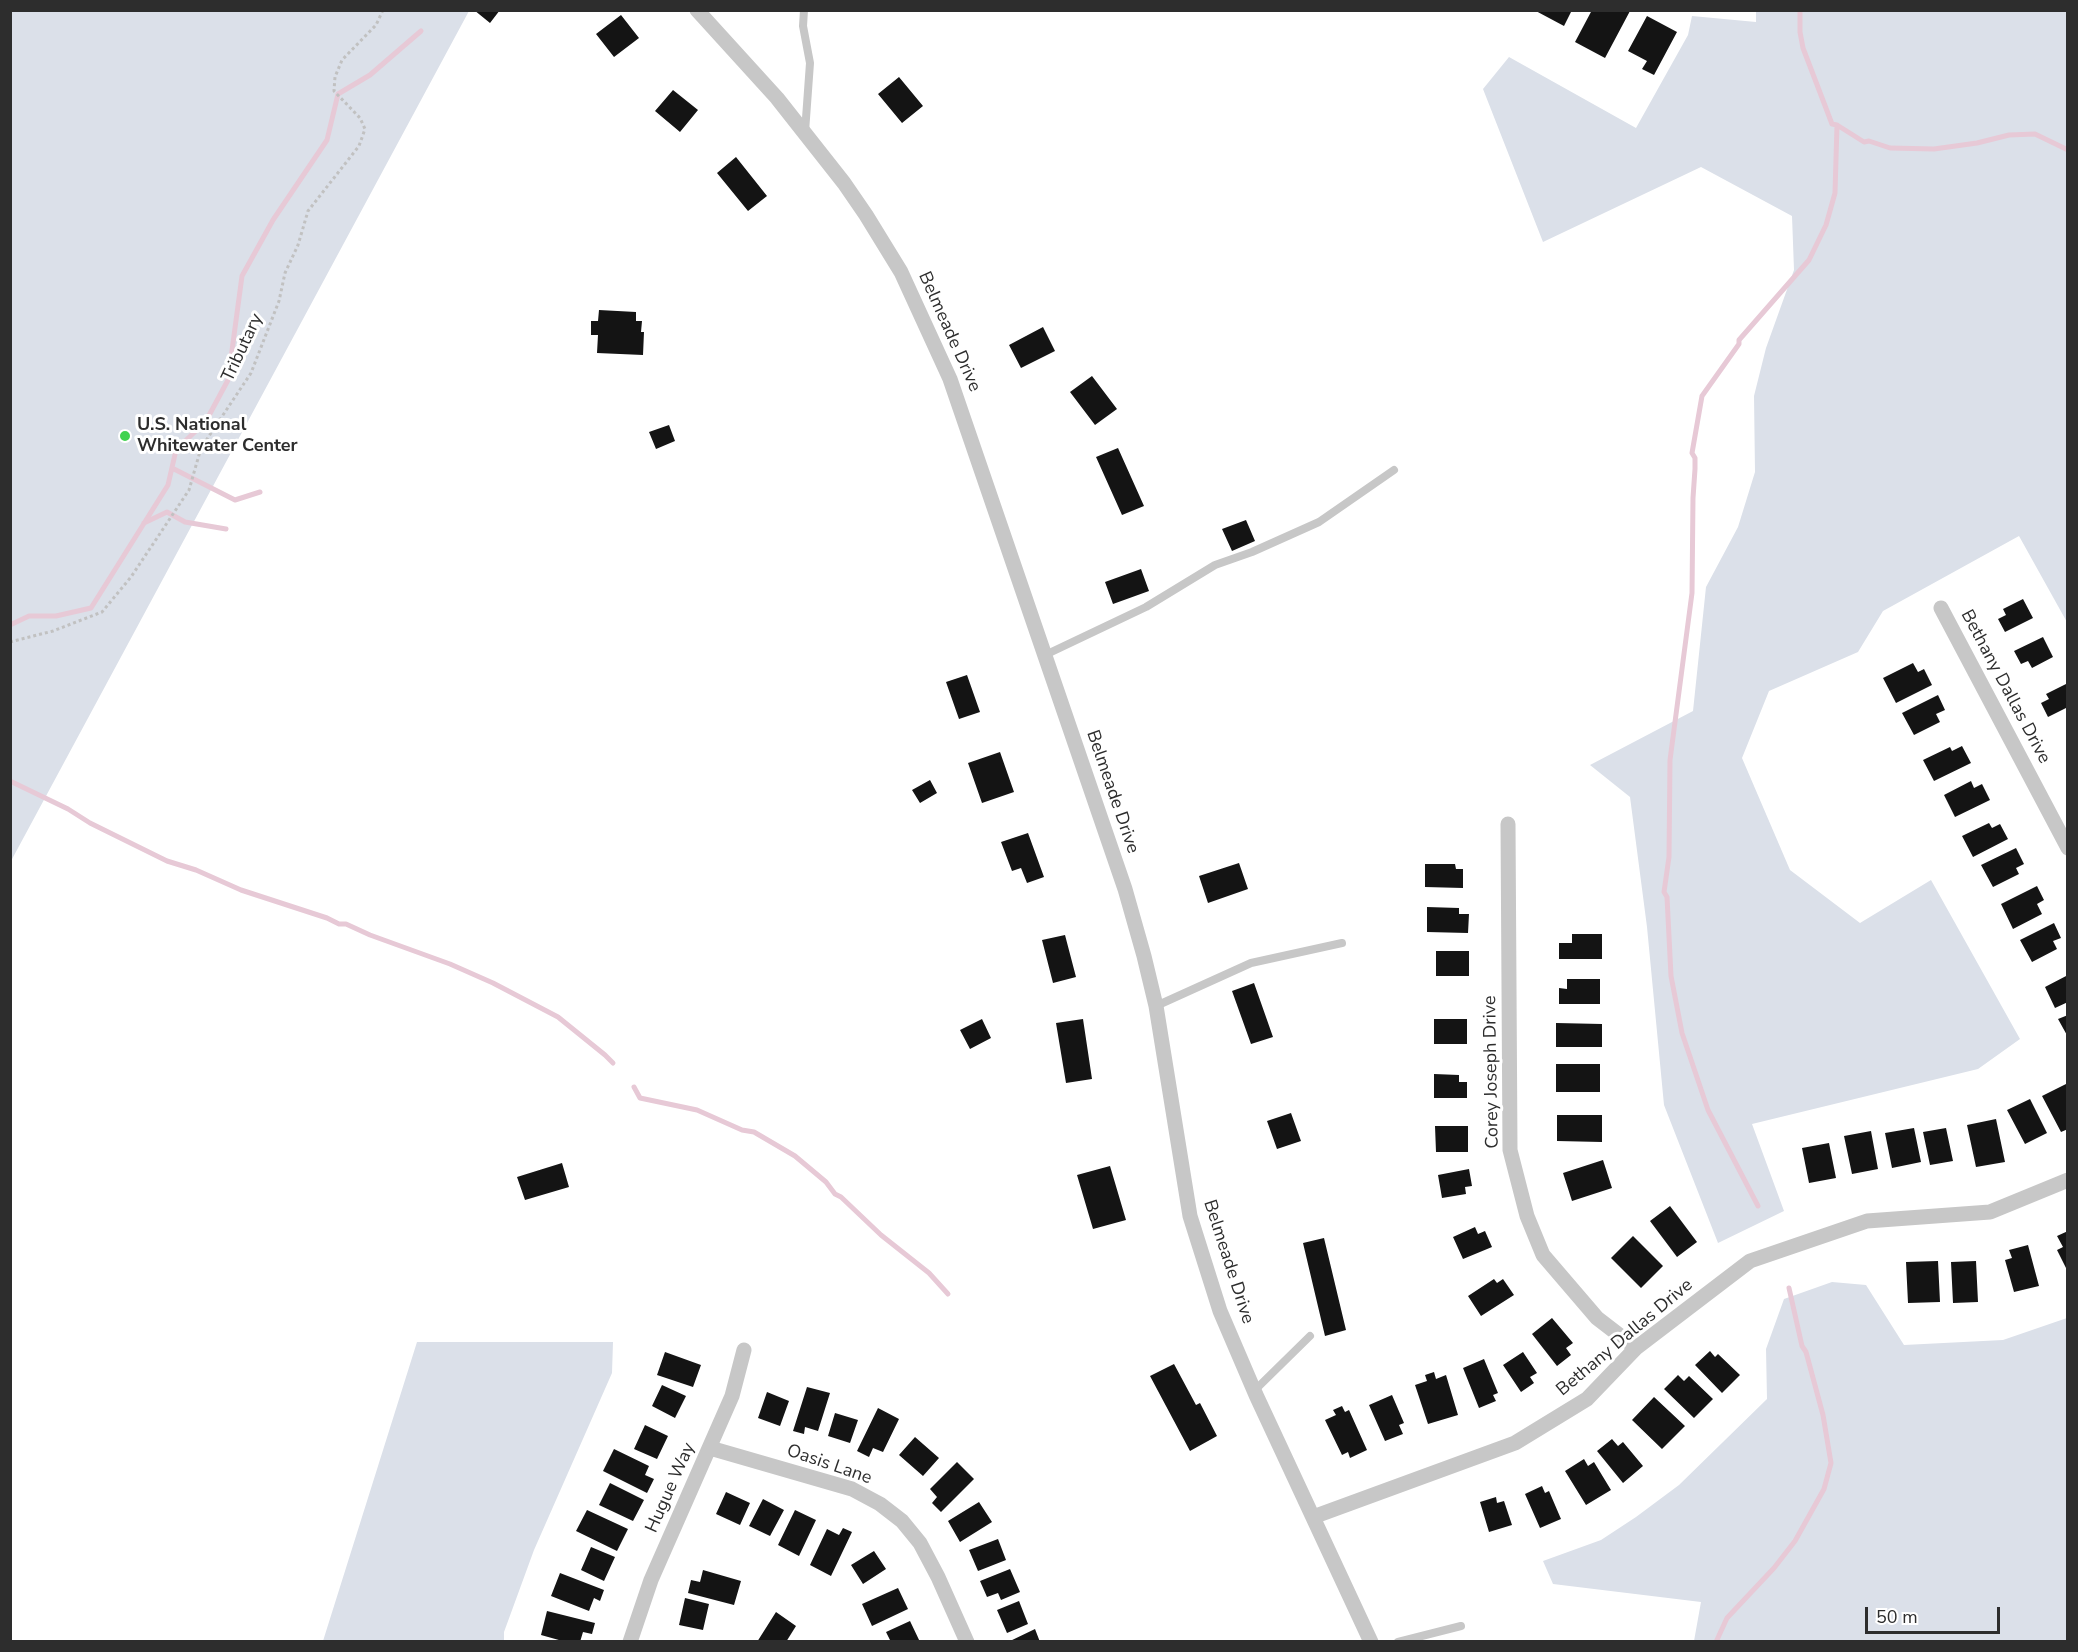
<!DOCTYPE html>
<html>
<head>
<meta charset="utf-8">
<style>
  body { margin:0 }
  #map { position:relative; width:2078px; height:1652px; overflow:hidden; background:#fff; font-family:"Nunito Sans",sans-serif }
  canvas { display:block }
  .frame { position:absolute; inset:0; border:12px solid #2d2d2d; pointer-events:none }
  .scale { position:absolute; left:1865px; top:1607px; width:135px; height:27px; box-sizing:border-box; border:3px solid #2d2d2d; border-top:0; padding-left:8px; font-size:18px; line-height:21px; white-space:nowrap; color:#2d2d2d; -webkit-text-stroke:4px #fff; paint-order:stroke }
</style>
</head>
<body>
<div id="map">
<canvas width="2078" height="1652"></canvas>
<div class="frame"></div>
<div class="scale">50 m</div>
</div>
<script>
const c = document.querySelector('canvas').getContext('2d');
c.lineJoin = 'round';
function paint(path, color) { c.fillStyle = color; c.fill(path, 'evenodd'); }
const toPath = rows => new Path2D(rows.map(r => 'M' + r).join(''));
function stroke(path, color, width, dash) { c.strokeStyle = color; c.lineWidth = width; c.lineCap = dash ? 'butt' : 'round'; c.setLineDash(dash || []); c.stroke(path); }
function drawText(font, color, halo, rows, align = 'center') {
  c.font = font + ' "Nunito Sans",sans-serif'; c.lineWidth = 6; c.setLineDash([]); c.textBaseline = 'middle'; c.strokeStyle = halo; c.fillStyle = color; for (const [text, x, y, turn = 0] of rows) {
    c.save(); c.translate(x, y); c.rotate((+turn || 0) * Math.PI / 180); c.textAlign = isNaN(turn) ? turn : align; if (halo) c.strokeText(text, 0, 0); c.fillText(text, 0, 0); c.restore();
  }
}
paint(toPath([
  [11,10,469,11,11,861,10,11],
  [1756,11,2067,11,2068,624,2019,536,1883,611,1858,652,1769,691,1742,758,1790,870,1860,923,1931,880,2020,1039,1978,1069,1752,1124,1784,1211,1718,1243,1664,1105,1647,927,1630,797,1590,765,1693,711,1706,587,1738,527,1755,472,1754,396,1766,348,1794,270,1792,216,1701,167,1543,242,1483,89,1509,57,1636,128,1688,35,1692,16,1756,22],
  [1832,1282,1866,1285,1904,1345,2003,1340,2067,1318,2067,1641,1694,1641,1701,1602,1553,1584,1543,1561,1601,1540,1636,1517,1679,1485,1767,1399,1766,1349,1784,1299],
  [417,1342,613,1342,612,1373,534,1550,504,1632,504,1641,323,1641]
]), '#dbe0e9');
stroke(toPath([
  [1800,10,1800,32,1803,48,1832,124,1837,125,1864,142,1869,141,1890,148,1934,149,1977,143,2009,135,2035,134,2068,150],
  [172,468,235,500,260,492],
  [144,523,167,512,185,522,226,529],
  [10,625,29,616,56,616,91,608,168,485,176,450,206,421,228,380,242,276,273,220,327,140,338,94,370,75,421,31],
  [10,781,68,809,90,823,167,861,196,870,241,890,327,918,339,924,346,924,370,935,450,964,493,983,558,1017,605,1055,613,1063],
  [634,1087,640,1098,697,1110,742,1130,754,1132,795,1156,826,1182,835,1194,841,1197,881,1235,929,1273,948,1294],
  [1758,1206,1708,1110,1682,1033,1671,976,1667,897,1664,892,1669,857,1670,760,1692,593,1693,498,1695,469,1695,458,1692,453,1702,396,1739,344,1739,340,1809,260,1826,225,1835,193,1837,125],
  [1716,1642,1727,1618,1774,1568,1795,1541,1824,1489,1831,1463,1823,1415,1806,1352,1802,1346,1789,1288]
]), '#e7c9d6', 5);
paint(toPath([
  [474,10,500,10,490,23],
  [1534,10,1572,10,1564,26],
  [1592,10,1630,11,1605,58,1575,42],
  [621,15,639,38,614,57,596,34],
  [1647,16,1677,32,1654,75,1642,69,1647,61,1628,51],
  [899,77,923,106,902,123,878,94],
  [673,90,698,110,680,132,655,111],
  [736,157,767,196,748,211,717,173],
  [599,310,636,312,636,321,642,321,641,332,644,332,643,355,597,353,598,335,591,335,591,321,598,321],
  [1043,327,1055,351,1021,368,1009,345],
  [1092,376,1117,409,1095,425,1070,392],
  [669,425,675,441,656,449,649,432],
  [1118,448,1144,506,1122,515,1096,457],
  [1246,520,1255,541,1232,551,1222,529],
  [1141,569,1149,591,1113,604,1105,582],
  [2023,599,2033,618,2005,632,1998,619,2006,615,2003,609],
  [2043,637,2053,657,2032,668,2028,661,2021,664,2014,651],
  [1913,663,1918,672,1924,669,1932,685,1896,703,1883,678],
  [967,675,980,712,959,719,946,682],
  [2068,683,2068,707,2048,717,2041,703,2049,699,2046,694],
  [1938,695,1945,710,1936,714,1940,722,1914,735,1902,713],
  [1962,746,1971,763,1934,781,1923,760,1950,747,1952,751],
  [1000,752,1014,792,982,803,968,763],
  [930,780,937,793,920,803,912,790],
  [1971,781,1974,788,1982,784,1990,800,1955,817,1944,795],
  [1989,823,1992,828,2000,824,2008,839,1973,857,1962,836],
  [1028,833,1044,877,1027,883,1021,868,1012,871,1001,842],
  [2016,848,2024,864,2016,868,2019,874,1993,887,1981,865],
  [1239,863,1248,889,1208,903,1199,876],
  [1425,864,1455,864,1456,869,1463,869,1463,888,1425,887],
  [2037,886,2044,900,2037,904,2042,914,2013,929,2001,904],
  [1427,907,1459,908,1459,914,1469,914,1468,933,1427,932],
  [2054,923,2061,938,2053,941,2057,949,2032,962,2020,940],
  [1572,934,1602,934,1602,959,1559,959,1559,943,1572,943],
  [1065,935,1076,977,1053,983,1042,940],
  [1436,951,1469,951,1469,976,1436,976],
  [2068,975,2068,1002,2055,1008,2045,987],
  [1567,979,1600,979,1600,1004,1559,1004,1559,988,1567,989],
  [1254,983,1273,1037,1251,1044,1232,991],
  [2068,1015,2068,1037,2058,1019],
  [982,1019,991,1038,970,1049,960,1030],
  [1083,1019,1092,1079,1066,1083,1056,1023],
  [1434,1019,1467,1019,1467,1044,1434,1044],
  [1556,1023,1602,1024,1602,1047,1556,1047],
  [1556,1064,1600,1064,1600,1092,1556,1092],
  [1434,1074,1459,1075,1459,1082,1467,1082,1467,1098,1434,1098],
  [2066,1084,2068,1129,2061,1132,2042,1096],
  [2030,1099,2047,1133,2025,1144,2007,1110],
  [1291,1113,1301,1141,1277,1149,1267,1121],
  [1557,1115,1602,1115,1602,1142,1557,1141],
  [1996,1119,2005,1162,1976,1167,1967,1125],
  [1435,1126,1468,1126,1468,1152,1436,1152],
  [1914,1128,1921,1162,1892,1168,1885,1133],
  [1946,1128,1953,1161,1930,1165,1923,1132],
  [1871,1131,1878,1169,1852,1174,1844,1136],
  [1829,1143,1836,1178,1809,1183,1802,1148],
  [1603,1160,1612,1188,1572,1201,1563,1173],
  [562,1163,569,1187,525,1200,517,1177],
  [1110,1166,1126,1220,1093,1229,1077,1175],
  [1469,1169,1472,1186,1465,1187,1466,1194,1442,1198,1438,1175],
  [1670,1206,1697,1242,1677,1257,1650,1221],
  [1475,1227,1478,1234,1485,1231,1492,1247,1463,1259,1453,1237],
  [2068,1231,2068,1272,2057,1250,2063,1247,2057,1236],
  [1633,1236,1663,1266,1641,1288,1611,1258],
  [1324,1238,1346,1330,1325,1336,1303,1243],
  [2028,1245,2039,1286,2014,1292,2005,1260,2012,1258,2009,1250],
  [1938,1261,1940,1302,1908,1303,1906,1262],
  [1976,1261,1978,1302,1953,1303,1951,1262],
  [1494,1279,1497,1283,1503,1279,1514,1295,1481,1316,1468,1296],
  [1552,1318,1573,1343,1566,1348,1571,1355,1557,1366,1532,1334],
  [1710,1351,1715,1357,1718,1354,1740,1375,1722,1393,1695,1365],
  [665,1352,701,1365,693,1387,657,1375],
  [1523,1352,1537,1373,1530,1377,1534,1383,1521,1392,1503,1365],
  [1484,1359,1498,1393,1493,1395,1496,1401,1479,1408,1463,1368],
  [1174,1364,1196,1405,1200,1403,1217,1436,1190,1451,1150,1376],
  [1434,1372,1436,1379,1446,1375,1458,1415,1428,1424,1415,1385,1427,1381,1425,1375],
  [1678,1375,1684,1381,1689,1376,1713,1399,1694,1418,1664,1389],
  [662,1385,686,1396,675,1418,652,1406],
  [807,1387,830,1393,818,1431,805,1427,804,1434,793,1431],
  [767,1392,789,1401,780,1426,758,1418],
  [1392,1395,1404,1423,1399,1425,1403,1434,1385,1441,1369,1405],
  [1654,1397,1685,1426,1662,1449,1632,1420],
  [1342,1406,1345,1412,1349,1410,1367,1450,1350,1458,1348,1452,1342,1455,1325,1420,1336,1415,1333,1410],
  [878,1408,899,1419,883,1452,873,1448,869,1457,857,1451],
  [835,1413,858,1420,850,1443,828,1436],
  [645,1425,668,1436,657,1459,634,1449],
  [915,1437,939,1458,923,1476,899,1455],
  [1612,1439,1618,1446,1623,1442,1643,1466,1623,1483,1597,1451],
  [614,1449,649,1466,645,1475,654,1479,647,1493,603,1471],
  [1584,1459,1588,1466,1594,1462,1611,1490,1586,1505,1565,1471],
  [957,1462,974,1479,941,1512,932,1503,937,1497,930,1489],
  [610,1483,644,1500,633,1521,599,1505],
  [1542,1486,1545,1493,1549,1491,1561,1519,1540,1528,1525,1494],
  [726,1492,750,1503,740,1525,716,1514],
  [1496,1497,1497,1503,1504,1501,1512,1525,1489,1532,1480,1502],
  [763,1499,784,1510,770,1536,749,1526],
  [979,1502,992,1522,960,1542,948,1521],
  [587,1510,628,1529,617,1551,576,1531],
  [795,1510,816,1520,799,1556,778,1545],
  [843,1528,852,1532,831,1576,810,1565,827,1529,839,1535],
  [998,1539,1006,1560,978,1571,969,1550],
  [591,1547,615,1557,604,1581,581,1570],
  [874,1551,886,1569,863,1584,851,1565],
  [1010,1569,1020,1592,1001,1600,998,1593,987,1597,980,1581],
  [703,1570,741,1581,734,1605,688,1593,691,1580,700,1582],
  [560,1573,604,1590,600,1601,594,1598,589,1611,551,1596],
  [898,1588,908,1609,872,1626,862,1604],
  [685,1598,709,1604,703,1630,679,1625],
  [1019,1601,1028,1624,1007,1633,997,1610],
  [547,1611,595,1623,592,1634,583,1632,580,1642,566,1642,541,1635],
  [776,1612,796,1626,786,1642,757,1642],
  [910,1621,920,1642,891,1642,886,1632],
  [1035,1629,1040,1642,1008,1642]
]), '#141414');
stroke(toPath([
  [10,12,12,10],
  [10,642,53,631,102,612,131,577,189,490,201,448,251,373,279,301,285,273,298,245,308,211,359,146,365,129,360,118,334,91,335,77,342,60,376,25,383,10]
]), '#c1c1c1', 3, [3, 3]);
stroke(toPath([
  [804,10,803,26,810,63,805,132],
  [1045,655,1146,607,1215,565,1252,552,1319,522,1394,470],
  [1156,1006,1251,963,1342,943],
  [1254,1391,1310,1336],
  [1398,1642,1461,1626]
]), '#c7c7c7', 8);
stroke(toPath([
  [697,10,777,98,844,183,866,215,901,272,950,379,1125,889,1144,956,1156,1006,1190,1216,1220,1311,1256,1395,1371,1642],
  [1941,608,2068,848],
  [1508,824,1510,1150,1527,1216,1543,1255,1597,1318,1636,1348],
  [710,1448,852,1489,880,1504,902,1521,920,1543,938,1577,967,1642],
  [1313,1517,1515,1443,1587,1399,1636,1348,1750,1261,1867,1221,1990,1212,2068,1180],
  [630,1642,651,1580,732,1396,744,1350]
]), '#c7c7c7', 15);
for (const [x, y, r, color] of [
  [125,436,6,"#40d24f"]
]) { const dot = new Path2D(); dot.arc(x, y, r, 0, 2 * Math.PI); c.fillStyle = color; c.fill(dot); stroke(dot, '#fff', 2); }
drawText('18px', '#2d2d2d', '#fff', [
  ["Belmeade Drive",949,332,66],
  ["Tributary",243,348,-65],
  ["Bethany Dallas Drive",2005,687,62],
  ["Belmeade Drive",1112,792,71],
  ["Corey Joseph Drive",1492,1072,-91],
  ["Belmeade Drive",1228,1262,72],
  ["Bethany Dallas Drive",1625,1338,-40],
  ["Oasis Lane",829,1465,19],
  ["Hugue Way",671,1488,-66]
]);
drawText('bold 18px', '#2d2d2d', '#fff', [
  ["U.S. National",137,426],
  ["Whitewater Center",137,447]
], 'left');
</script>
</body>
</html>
